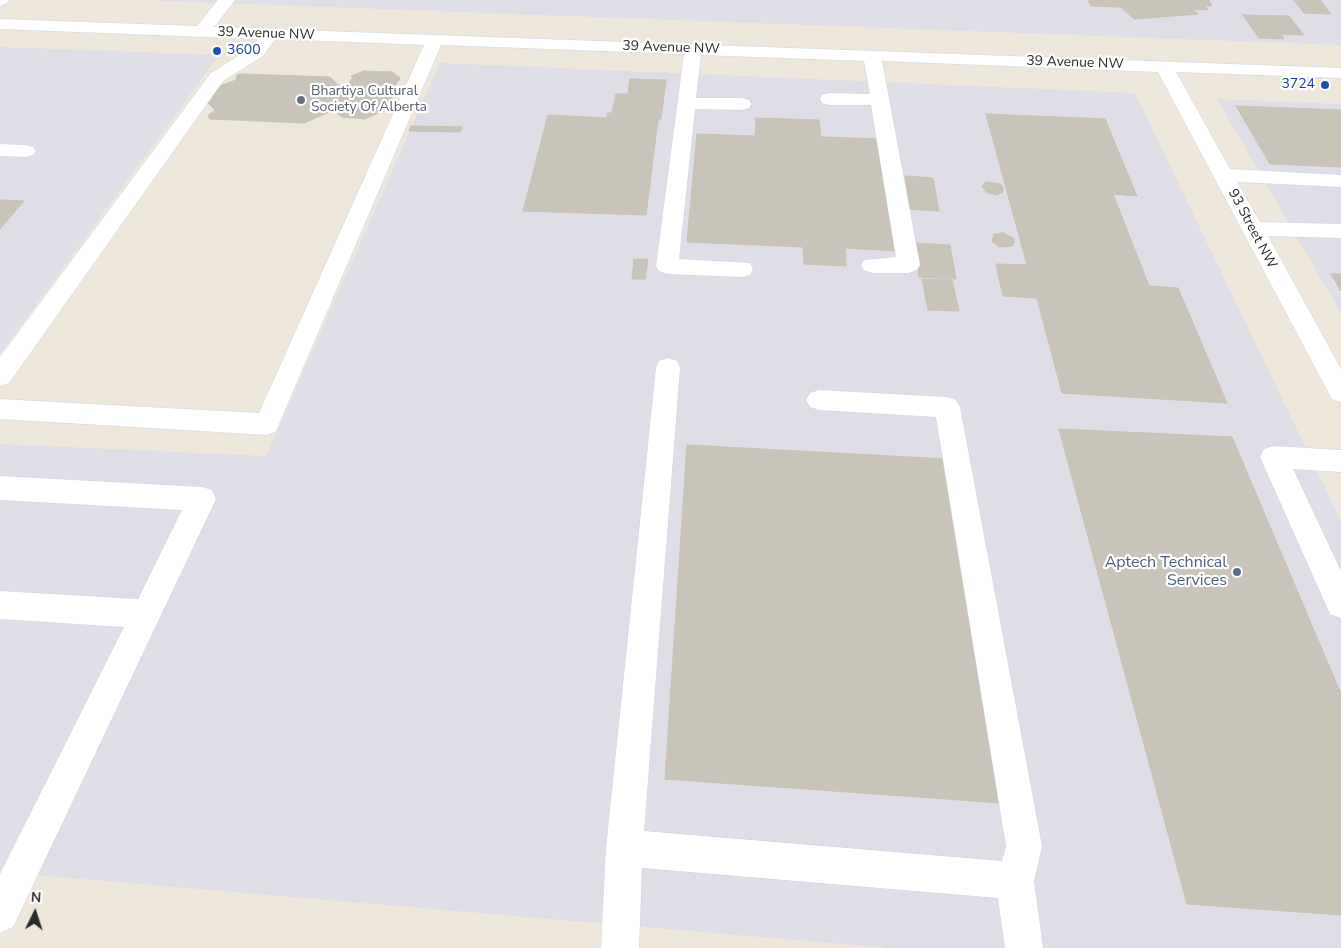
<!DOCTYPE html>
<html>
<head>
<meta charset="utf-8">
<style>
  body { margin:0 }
  #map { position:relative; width:1341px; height:948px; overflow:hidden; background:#ede6db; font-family:"Nunito Sans",sans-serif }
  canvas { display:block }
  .north { position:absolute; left:10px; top:888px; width:50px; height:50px; -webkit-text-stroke:4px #fff; paint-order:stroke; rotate:4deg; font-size:14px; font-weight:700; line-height:20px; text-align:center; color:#2a2a2a }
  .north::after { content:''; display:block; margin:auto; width:18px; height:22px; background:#2a2a2a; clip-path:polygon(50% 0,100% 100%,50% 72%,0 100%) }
</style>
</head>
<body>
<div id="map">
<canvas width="1341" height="948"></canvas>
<div class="north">N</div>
</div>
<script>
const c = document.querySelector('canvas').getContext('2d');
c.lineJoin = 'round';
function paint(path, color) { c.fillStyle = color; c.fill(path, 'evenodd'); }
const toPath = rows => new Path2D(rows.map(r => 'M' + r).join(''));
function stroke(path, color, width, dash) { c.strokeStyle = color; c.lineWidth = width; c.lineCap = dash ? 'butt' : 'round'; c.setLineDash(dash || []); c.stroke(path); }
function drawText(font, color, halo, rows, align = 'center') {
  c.font = font + ' "Nunito Sans",sans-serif'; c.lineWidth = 4.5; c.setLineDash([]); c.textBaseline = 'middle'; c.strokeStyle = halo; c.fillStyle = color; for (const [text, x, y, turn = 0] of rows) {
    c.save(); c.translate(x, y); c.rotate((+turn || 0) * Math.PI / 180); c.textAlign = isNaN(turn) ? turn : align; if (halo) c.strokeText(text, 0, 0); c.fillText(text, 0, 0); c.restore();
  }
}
paint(toPath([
  [143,0,1341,0,1341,45],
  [0,47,219,55,0,354],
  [440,63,1135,93,1341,521,1341,948,890,948,0,872,0,444,266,456],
  [1217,99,1341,104,1341,313]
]), '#dfdde5');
const building = toPath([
  [1088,0,1209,0,1212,6,1205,5,1208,10,1193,9,1198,14,1134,19,1121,7,1091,6,1088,0],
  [1294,0,1320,0,1331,14,1304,13,1294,0],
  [1243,15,1289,16,1304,35,1281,34,1284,39,1259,38,1243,15],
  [364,71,392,72,400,78,390,93,393,96,387,109,365,119,342,117,334,110,304,123,210,119,208,116,215,110,208,103,220,86,236,80,237,75,242,74,330,77,338,85,348,85,353,77,351,76,364,71],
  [630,79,666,80,661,119,658,119,646,215,523,211,548,115,607,118,607,113,612,113,616,94,628,94,630,79],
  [1236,106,1341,110,1341,167,1270,164,1236,106],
  [986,114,1105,119,1137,196,1113,194,1149,286,1178,288,1227,403,1062,393,1037,298,1003,296,996,264,1027,265,986,114],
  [756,118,819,120,821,137,883,139,898,251,845,248,846,266,804,264,803,247,687,242,697,134,755,136,756,118],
  [411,126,462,127,460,132,409,131,411,126],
  [905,176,933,178,939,211,910,209,905,176],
  [986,182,1000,184,1003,187,1003,192,996,195,986,192,982,186,986,182],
  [0,200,24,201,0,229,0,200],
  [1003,233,1013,238,1014,243,1012,246,999,247,992,241,994,234,1003,233],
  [915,243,950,245,956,279,919,277,915,243],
  [634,259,648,259,645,279,632,279,634,259],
  [1331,274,1341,274,1341,291,1331,274],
  [922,279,952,280,959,311,928,310,922,279],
  [1059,429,1232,437,1341,694,1341,915,1187,904,1059,429],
  [687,445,947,459,1002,803,665,779,687,445]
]);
paint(building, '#c8c4ba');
stroke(building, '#c9c2b5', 1);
const minor = toPath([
  [0,0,9,0,6,4,0,6,0,0],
  [218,0,235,0,214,27,1341,68,1341,78,1176,72,1230,169,1341,175,1341,187,1237,182,1260,222,1341,224,1341,238,1268,236,1341,369,1341,402,1332,399,1158,72,882,61,920,265,917,270,909,273,872,273,864,270,861,265,864,260,896,257,871,105,829,105,822,103,820,99,822,95,829,93,870,94,864,61,701,55,696,98,742,98,749,100,751,104,749,108,742,110,695,109,679,259,750,263,753,269,750,275,742,277,667,274,659,271,656,266,684,54,441,45,276,431,267,435,0,419,0,399,259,413,424,45,275,39,263,56,223,81,9,383,0,386,0,357,211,73,251,48,258,39,0,29,0,19,197,26,218,0],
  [0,144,26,145,33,147,36,151,33,155,26,157,0,156,0,144],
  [668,358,677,361,680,368,644,831,1002,861,1006,846,936,417,819,410,810,407,806,400,810,393,819,390,947,397,956,400,960,407,1042,846,1034,881,1043,948,1005,948,998,898,642,868,639,948,601,948,606,848,656,368,659,361,668,358],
  [1274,446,1341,450,1341,472,1293,469,1341,571,1341,618,1330,614,1260,457,1264,449,1274,446],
  [0,476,202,487,212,490,216,499,13,927,0,933,0,874,124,627,0,619,0,591,138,599,182,510,0,500,0,476]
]);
stroke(minor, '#d1d4e4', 1);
paint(minor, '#fff');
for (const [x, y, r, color] of [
  [217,51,5,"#1a4fb4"],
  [1325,85,5,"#1a4fb4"],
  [301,100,5,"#6b7280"],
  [1237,572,5,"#5c6f8a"]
]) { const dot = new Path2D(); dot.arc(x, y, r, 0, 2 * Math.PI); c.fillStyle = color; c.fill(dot); stroke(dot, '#fff', 2); }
drawText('14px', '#2a2a2a', '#fff', [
  ["39 Avenue NW",266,34,2],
  ["39 Avenue NW",671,48,2],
  ["39 Avenue NW",1075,63,2],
  ["93 Street NW",1252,229,62]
]);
drawText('14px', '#164399', '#fff', [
  ["3600",227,51],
  ["3724",1315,85,"right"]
], 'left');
drawText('14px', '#5b616d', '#fff', [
  ["Bhartiya Cultural",311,92],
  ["Society Of Alberta",311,108]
], 'left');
drawText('16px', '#4e5e75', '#fff', [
  ["Aptech Technical",1227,563],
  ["Services",1227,581]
], 'right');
</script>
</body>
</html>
